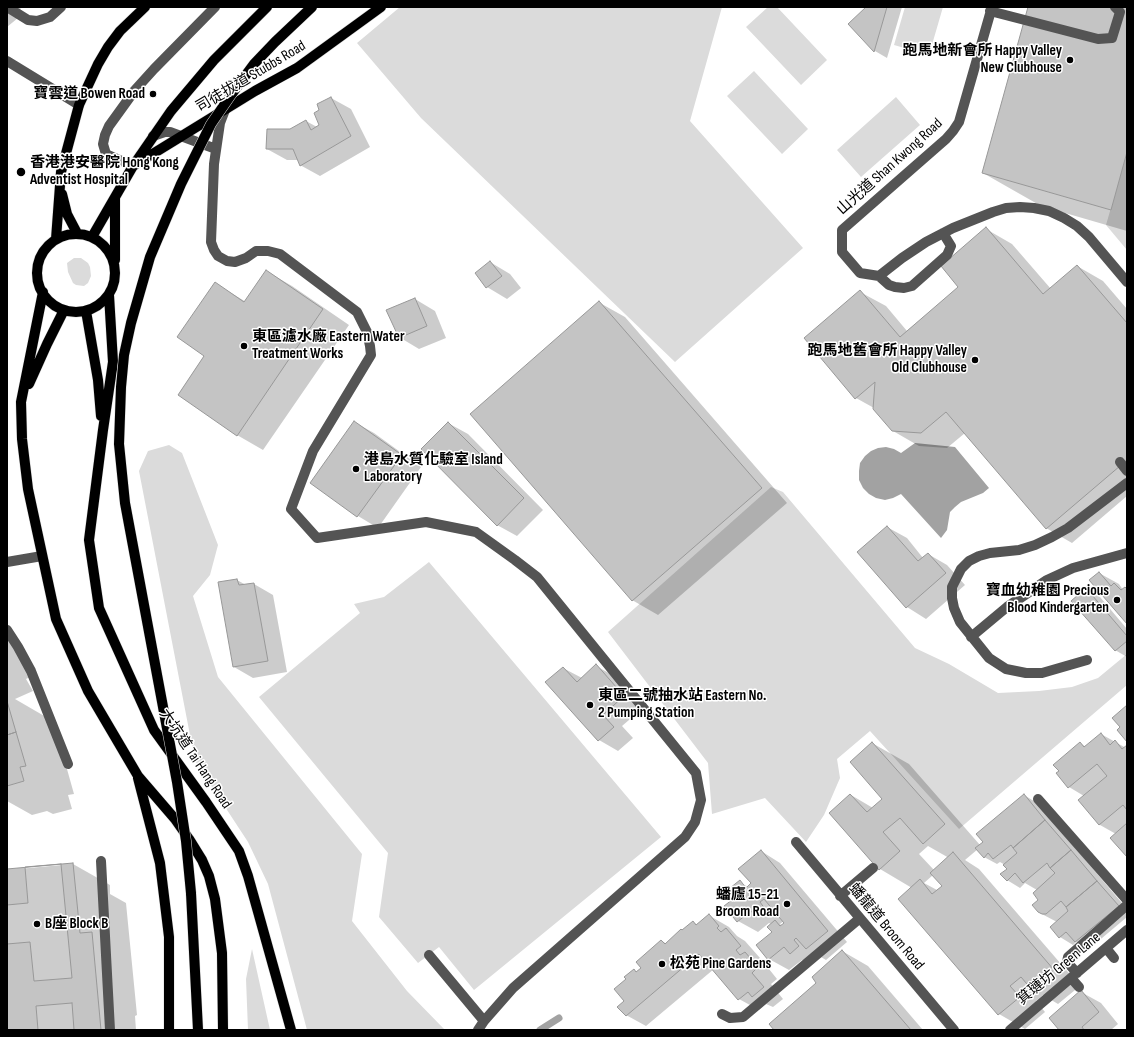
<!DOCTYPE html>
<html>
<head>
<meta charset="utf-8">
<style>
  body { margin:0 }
  #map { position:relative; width:1134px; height:1037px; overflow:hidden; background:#fff; font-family:"Sofia Sans Condensed",sans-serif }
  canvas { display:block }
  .frame { position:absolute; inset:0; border:8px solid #000; pointer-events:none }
</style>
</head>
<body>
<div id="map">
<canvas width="1134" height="1037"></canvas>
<div class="frame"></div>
</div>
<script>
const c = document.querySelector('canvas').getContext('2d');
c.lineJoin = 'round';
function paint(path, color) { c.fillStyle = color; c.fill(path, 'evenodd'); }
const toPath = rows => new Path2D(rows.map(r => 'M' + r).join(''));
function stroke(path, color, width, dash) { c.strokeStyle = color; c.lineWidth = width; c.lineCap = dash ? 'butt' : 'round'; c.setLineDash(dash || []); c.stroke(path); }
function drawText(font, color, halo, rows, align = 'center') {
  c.font = font + ' "Sofia Sans Condensed","Noto Sans TC",sans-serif'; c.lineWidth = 3; c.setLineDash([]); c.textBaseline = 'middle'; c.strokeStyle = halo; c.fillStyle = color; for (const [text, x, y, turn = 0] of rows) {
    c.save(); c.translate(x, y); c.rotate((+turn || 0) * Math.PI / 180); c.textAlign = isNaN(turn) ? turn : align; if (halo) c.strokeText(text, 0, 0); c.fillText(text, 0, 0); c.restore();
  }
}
paint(toPath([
  [400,7,722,7,690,121,803,248,675,362,421,118,357,43],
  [768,7,777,7,827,60,801,85,746,27],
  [905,7,943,7,929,55,894,45],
  [754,71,808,129,782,154,727,96],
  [896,97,920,125,861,177,837,150],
  [1127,152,1127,250,1106,225],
  [74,258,81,258,88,263,90,267,91,276,88,283,84,286,76,285,73,283,68,272,67,263],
  [169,445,182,453,218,545,210,575,193,596,218,677,362,854,352,921,407,991,445,1030,307,1030,268,884,248,842,195,761,139,471,148,451],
  [771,487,783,492,915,648,949,664,998,693,1039,691,1072,687,1098,678,1127,654,1127,685,959,829,870,731,837,759,840,778,824,815,806,842,765,798,712,814,708,763,608,632],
  [429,562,661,837,474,990,439,947,418,963,379,917,388,853,259,697,360,613,354,604,384,597],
  [252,949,270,1030,248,1030,246,979]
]), '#dbdbdb');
paint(toPath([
  [915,443,955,447,989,488,983,493,961,502,955,507,950,512,947,530,941,538,901,494,893,498,885,500,876,498,869,494,863,488,859,480,859,471,860,463,865,456,871,451,878,448,886,447,894,449,901,453]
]), '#a2a2a2');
paint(toPath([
  [7,7,22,7,20,9,24,13,7,27],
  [867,7,902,7,887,58,875,51,849,24],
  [1029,7,1127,7,1127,231,1041,206,983,173],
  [331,98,351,109,370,147,320,176,300,165,299,160,287,160,267,149,290,130,306,121,317,127,321,125,321,110],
  [986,229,1012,244,1051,289,1077,266,1103,281,1127,309,1127,496,1072,543,1046,528,965,433,947,448,919,446,893,431,874,408,856,398,860,292,886,306,907,331,959,287],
  [490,262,510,274,521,288,507,299,487,287],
  [266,271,292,286,349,325,263,450,237,435,206,355,215,283,246,302],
  [415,299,435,311,446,338,419,349,399,337],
  [600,303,625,317,787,503,658,615,632,600],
  [354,422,374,433,421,467,378,528,358,516,311,482],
  [448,423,468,434,543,510,517,536,497,525],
  [887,527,907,538,923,558,928,554,947,565,965,585,926,619,907,607],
  [1099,573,1119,584,1123,590,1127,589,1127,622],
  [237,580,246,585,254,584,273,595,287,672,253,678,234,667],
  [1086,589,1100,597,1127,629,1127,657,1115,650],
  [7,625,32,676,26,679,33,691,15,699,46,717,56,730,74,794,68,795,72,809,53,814,47,811,32,815,7,801],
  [596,666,616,677,643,708,622,726,633,738,618,751,599,740,563,668,582,678],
  [1101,734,1126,748,1127,747,1127,856,1116,834,1100,825,1079,800,1084,796,1069,787,1057,774,1080,743,1086,747],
  [872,743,909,764,980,845,1024,795,1037,803,1127,909,1127,917,1089,949,1076,942,1073,945,1060,937,1057,922,1038,912,1040,900,1037,890,1025,883,1020,888,1007,880,1008,869,1005,865,1000,862,997,864,984,857,978,849,965,860,979,869,1080,986,1058,1004,1043,995,1036,1001,1045,1012,1025,1029,999,1014,899,899,912,888,880,869,851,795,873,808,884,799],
  [928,846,949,858,934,870,919,854],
  [933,875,943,886,937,890,924,883],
  [761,851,780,863,847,942,826,960,814,953,810,965,802,960,789,970,769,959,773,932,771,924,769,923,758,932,738,921,738,896,740,882,748,887,752,884],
  [784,921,785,923,782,926,780,924],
  [73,864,110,885,110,894,126,903,137,1015,135,1016,136,1030,7,1030,7,870],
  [710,916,729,927,737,936,745,941,760,958,757,960,765,964,777,979,771,984,783,999,773,1007,766,1004,759,1010,739,999,714,969,646,1026,626,1015,625,1001,627,979,634,970,637,972,642,968,662,941,667,944,693,922,698,925],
  [842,951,868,966,923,1030,775,1030,817,983],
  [1081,992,1101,1003,1118,1024,1111,1030,1060,1030]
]), '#0003');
stroke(toPath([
  [540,1030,559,1018]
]), '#a2a2a2', 7);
const building = toPath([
  [866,7,887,7,874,52,848,24,866,7],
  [1028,7,1127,7,1127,152,1111,210,982,173,1028,7],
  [331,97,351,136,300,166,293,149,266,149,267,129,290,129,306,120,311,130,319,125,314,113,319,110,317,104,331,97],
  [986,227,1043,294,1077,265,1127,323,1127,460,1046,529,946,412,921,433,892,431,873,409,875,382,855,399,804,338,860,290,900,337,958,287,941,266,986,227],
  [490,261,502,276,486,288,475,273,490,261],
  [266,270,323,309,237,436,178,395,204,356,177,337,215,282,244,302,266,270],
  [415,298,427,326,399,338,386,310,415,298],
  [599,301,762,488,632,601,470,414,599,301],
  [354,421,402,455,357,517,310,483,354,421],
  [448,422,524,498,497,526,421,449,448,422],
  [887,526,918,561,928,553,946,573,906,608,857,552,887,526],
  [1099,572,1111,586,1114,583,1121,590,1125,587,1127,589,1127,624,1089,580,1099,572],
  [237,579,239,585,254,583,268,661,233,667,218,582,237,579],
  [1086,588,1127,636,1127,641,1115,651,1071,601,1086,588],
  [596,664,624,696,603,715,614,727,598,741,545,682,563,667,577,682,596,664],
  [7,701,16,732,7,735,7,701],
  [1127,705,1127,742,1117,730,1120,727,1112,718,1127,705],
  [16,732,26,766,20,767,24,781,7,786,7,735,16,732],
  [1101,733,1110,745,1115,740,1122,749,1127,745,1127,810,1123,805,1099,825,1078,800,1107,776,1097,764,1068,788,1056,773,1059,771,1053,765,1080,742,1084,747,1101,733],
  [872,742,945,824,923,844,900,818,883,832,900,851,879,870,829,813,850,794,867,812,882,799,850,762,872,742],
  [1024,794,1045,820,1013,848,1011,845,993,859,988,853,984,858,975,848,983,842,976,834,1024,794],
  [1045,820,1071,850,1050,868,1047,863,1023,883,1015,873,1007,881,1000,874,1007,869,1003,865,1017,853,1013,848,1045,820],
  [1127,823,1127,857,1110,838,1127,823],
  [761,850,828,931,806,949,796,938,794,940,799,946,790,954,784,947,768,960,756,945,772,932,767,927,775,920,780,926,784,923,764,899,760,902,765,909,756,917,751,911,737,922,724,906,737,896,730,888,740,880,746,888,751,883,738,869,761,850],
  [1071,850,1097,881,1066,907,1061,901,1046,914,1042,914,1038,912,1032,905,1038,900,1033,893,1055,873,1050,868,1071,850],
  [953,852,1054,970,1032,990,1021,977,1010,986,1020,997,998,1015,898,899,920,879,932,894,942,886,930,873,953,852],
  [73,863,80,933,92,932,101,1030,7,1030,7,869,73,863],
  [61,864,72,978,34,981,30,942,7,944,7,905,28,903,25,867,61,864],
  [1097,881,1119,906,1075,942,1066,932,1059,938,1050,927,1068,911,1066,907,1097,881],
  [709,914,719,926,717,928,721,932,726,928,741,946,736,950,740,955,745,952,758,967,752,973,764,987,752,997,748,992,738,1000,699,954,626,1016,617,1007,624,1001,614,989,626,979,624,977,634,969,636,972,641,968,636,962,661,940,665,944,681,929,682,930,693,921,696,925,709,914],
  [842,950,911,1030,774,1030,769,1024,816,983,812,977,842,950],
  [1081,990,1099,1012,1082,1027,1084,1030,1059,1030,1049,1018,1081,990],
  [72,1003,74,1030,38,1030,36,1006,72,1003]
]);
paint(building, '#c4c4c4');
stroke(building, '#989898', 1);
const major = toPath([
  [133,166,255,91,297,68,381,7],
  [62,194,67,214,77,233],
  [115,198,115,260],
  '37 273a39 39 0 1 1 78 0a39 39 0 1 1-78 0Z',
  [92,237,133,166,171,111,214,60,267,7],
  [56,239,61,172,79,105,98,64,108,47,120,31,145,7],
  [43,292,21,402,22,439,28,489,56,619,88,691,138,776,175,819,189,839,202,860,209,876,215,899,222,953,223,1030],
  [109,295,113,362,103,430,89,540,99,608,154,730,206,802,239,851,248,876,291,1030],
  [86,311,98,380,101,416],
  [29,384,47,344,64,310],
  [138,778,160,863,169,937,169,1030],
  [191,893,198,1030]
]);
stroke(major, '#dbdbdb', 11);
stroke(toPath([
  [7,7,28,20,37,21,50,17,61,7],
  [992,7,959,122,953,131,946,139,842,230,842,252,860,273,879,276,902,258,926,242,953,228,993,212,1006,208,1020,207,1034,208,1049,211,1064,218,1077,226,1089,237,1127,282],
  [990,11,1098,39,1112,38,1120,12,1115,7],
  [7,61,79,105],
  [225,110,220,123,214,164,211,242,214,250,218,256,227,261,235,262,246,258,256,251,268,251,280,254,357,312,367,332,370,346,371,355,313,451,291,509,317,538,426,522,476,532,515,560,537,577,696,773,701,800,695,822,685,837,513,988,484,1021,478,1030],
  [153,136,165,132,170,132,216,149],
  [133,166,106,154,103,144,105,135,109,126,135,90,154,69,215,7],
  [879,276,889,285,895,287,904,288,912,286,947,255,951,246,943,233],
  [1120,462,1127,471],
  [7,562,42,556],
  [7,630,18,647,31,671,68,764],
  [971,637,1007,607,1047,580,1073,568,1127,553],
  [1087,660,1042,673,1026,673,1006,669,989,658,960,622,954,608,952,598,952,587,961,569,969,561,979,556,990,553,1019,550,1035,545,1052,537,1068,528,1127,483],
  [1038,799,1127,900],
  [796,842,954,1030],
  [101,861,110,1030],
  [840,896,873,868],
  [1106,948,1114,958],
  [429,955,484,1021],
  [1077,973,1067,962,1068,957,1127,905],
  [1071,978,1079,987],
  [722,1014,730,1018,743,1017,859,919],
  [1010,1030,1127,930]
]), '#545454', 10);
stroke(major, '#000', 10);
const majorBridge = toPath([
  [191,893,186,841,177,782,125,503,119,444,121,387,124,355,131,323,150,257,181,184,211,124,231,95,254,64,275,42,312,7]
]);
stroke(majorBridge, '#dbdbdb', 11, []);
stroke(majorBridge, '#000', 10);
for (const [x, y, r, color] of [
  [1070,60,4,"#000"],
  [153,94,4,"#000"],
  [21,172,5,"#000"],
  [244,346,4,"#000"],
  [975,360,4,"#000"],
  [356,469,4,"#000"],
  [1117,600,4,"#000"],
  [590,705,4,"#000"],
  [787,904,4,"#000"],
  [37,924,4,"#000"],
  [662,964,4,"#000"]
]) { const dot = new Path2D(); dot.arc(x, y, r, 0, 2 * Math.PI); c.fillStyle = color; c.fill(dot); stroke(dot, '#fff', 1.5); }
drawText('bold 15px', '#000', '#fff', [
  ["跑馬地新會所 Happy Valley",1062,51,"right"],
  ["New Clubhouse",1062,68,"right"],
  ["寶雲道 Bowen Road",145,94,"right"],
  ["香港港安醫院 Hong Kong",30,163],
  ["Adventist Hospital",30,180],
  ["東區濾水廠 Eastern Water",252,337],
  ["Treatment Works",252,354],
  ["跑馬地舊會所 Happy Valley",967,351,"right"],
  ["Old Clubhouse",967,368,"right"],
  ["港島水質化驗室 Island",364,460],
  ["Laboratory",364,477],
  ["寶血幼稚園 Precious",1109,591,"right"],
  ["Blood Kindergarten",1109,608,"right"],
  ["東區二號抽水站 Eastern No.",598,696],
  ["2 Pumping Station",598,713],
  ["蟠廬 15-21",779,895,"right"],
  ["Broom Road",779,912,"right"],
  ["B座 Block B",45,924],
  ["松苑 Pine Gardens",670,964]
], 'left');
drawText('15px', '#000', '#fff', [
  ["司徒拔道 Stubbs Road",251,77,-31],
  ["山光道 Shan Kwong Road",890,167,-42],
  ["大坑道 Tai Hang Road",195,759,56],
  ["蟠龍道 Broom Road",886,927,50],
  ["箕璉坊 Green Lane",1059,969,-40]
]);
</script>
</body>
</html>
